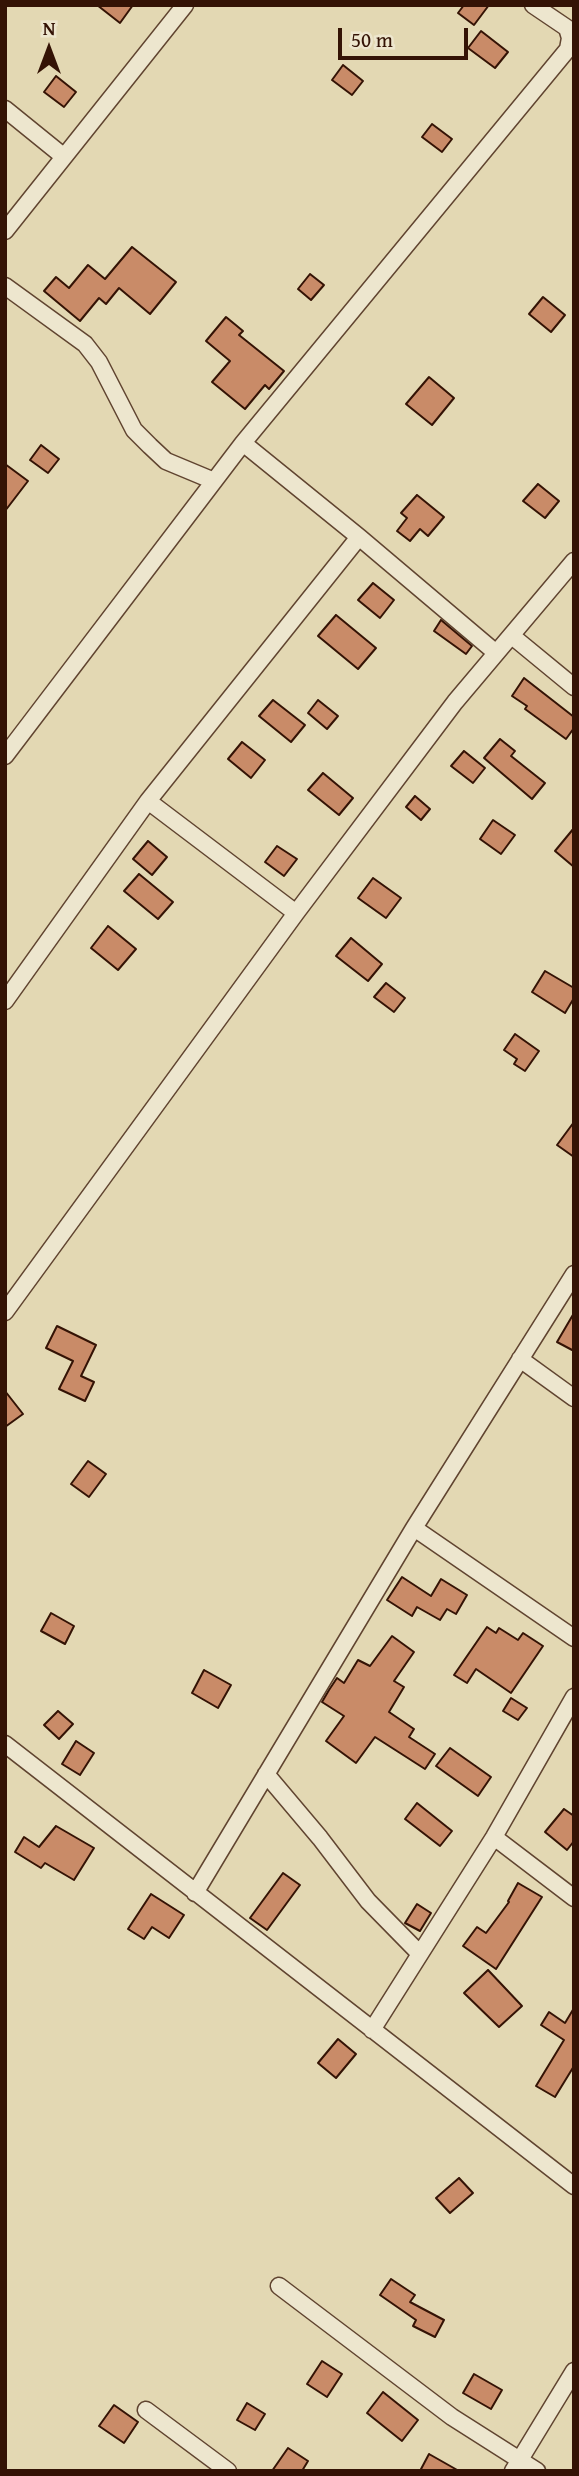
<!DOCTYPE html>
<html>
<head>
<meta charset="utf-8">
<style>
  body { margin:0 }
  #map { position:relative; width:579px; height:2476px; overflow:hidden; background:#e3d8b3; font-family:"Gentium Book Plus",serif }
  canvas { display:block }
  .frame { position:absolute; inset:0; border:7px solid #341305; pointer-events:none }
  .north { position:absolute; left:14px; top:14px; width:70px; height:70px; -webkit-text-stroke:5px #ede6ce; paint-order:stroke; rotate:0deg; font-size:19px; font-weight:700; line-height:28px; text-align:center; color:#341305 }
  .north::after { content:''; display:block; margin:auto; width:24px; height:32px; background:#341305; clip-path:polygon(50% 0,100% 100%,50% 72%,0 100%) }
  .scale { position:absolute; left:338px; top:28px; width:130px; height:32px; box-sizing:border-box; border:4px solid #341305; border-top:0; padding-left:9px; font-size:21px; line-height:24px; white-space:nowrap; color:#341305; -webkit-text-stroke:5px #ede6ce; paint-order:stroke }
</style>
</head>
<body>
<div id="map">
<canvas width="579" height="2476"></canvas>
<div class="frame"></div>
<div class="north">N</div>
<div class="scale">50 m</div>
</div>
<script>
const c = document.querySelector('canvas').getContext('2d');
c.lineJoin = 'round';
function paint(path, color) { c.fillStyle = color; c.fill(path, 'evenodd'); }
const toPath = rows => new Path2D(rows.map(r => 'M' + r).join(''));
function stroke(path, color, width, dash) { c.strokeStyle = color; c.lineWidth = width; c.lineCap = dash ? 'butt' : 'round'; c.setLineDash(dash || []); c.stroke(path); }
const building = toPath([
  [97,5,133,5,120,23,97,5],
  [464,5,489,5,474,25,458,13,464,5],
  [481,31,508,52,495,68,468,48,481,31],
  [343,65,363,81,352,95,332,80,343,65],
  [56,76,76,92,64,107,44,92,56,76],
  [432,124,452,139,442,152,422,137,432,124],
  [132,247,176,282,150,314,119,288,106,304,99,298,80,321,44,291,56,277,69,288,88,265,105,279,132,247],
  [310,274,324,285,311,300,298,289,310,274],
  [543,297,565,315,551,332,529,314,543,297],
  [226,317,243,331,239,335,284,371,269,389,265,385,245,409,212,382,230,361,206,341,226,317],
  [429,377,454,398,432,425,406,404,429,377],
  [41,445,59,459,48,473,30,460,41,445],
  [5,464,28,481,5,511,5,464],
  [538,484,559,501,545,518,523,501,538,484],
  [417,495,444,517,428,536,420,529,410,541,397,531,407,518,401,513,417,495],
  [373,583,394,600,380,618,358,600,373,583],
  [336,615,376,648,358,669,318,636,336,615],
  [441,620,472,646,466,654,434,631,441,620],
  [524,678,574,717,574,728,566,739,525,709,527,706,512,696,524,678],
  [273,700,305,725,291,742,259,716,273,700],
  [318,700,338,716,327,729,308,713,318,700],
  [500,739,515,751,511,756,545,783,532,799,484,758,500,739],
  [242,742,265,760,251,778,228,759,242,742],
  [464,751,485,768,473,783,451,766,464,751],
  [323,773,353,798,339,815,308,790,323,773],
  [415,796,430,809,421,820,406,807,415,796],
  [493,820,515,835,501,854,480,839,493,820],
  [574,828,574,867,555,851,574,828],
  [148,841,167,857,152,875,133,859,148,841],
  [277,846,297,859,284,876,265,862,277,846],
  [139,874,173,902,158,919,124,891,139,874],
  [373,878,401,898,386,918,358,898,373,878],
  [108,926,136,949,118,970,91,948,108,926],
  [351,938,382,964,368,981,336,956,351,938],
  [545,971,574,988,574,998,565,1013,532,992,545,971],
  [386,983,405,998,394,1012,374,997,386,983],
  [515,1034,539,1051,525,1071,514,1064,517,1059,504,1050,515,1034],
  [574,1122,574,1157,557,1145,574,1122],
  [574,1313,574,1351,557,1342,574,1313],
  [57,1326,96,1345,81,1376,94,1382,85,1401,59,1389,73,1361,46,1348,57,1326],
  [5,1391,23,1414,5,1427,5,1391],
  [88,1461,106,1474,89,1497,71,1484,88,1461],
  [402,1577,431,1596,441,1579,467,1595,456,1614,447,1609,440,1620,417,1607,412,1616,387,1600,402,1577],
  [51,1613,74,1626,65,1644,41,1631,51,1613],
  [487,1627,496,1633,499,1628,518,1640,523,1633,543,1646,511,1693,476,1669,467,1683,454,1675,487,1627],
  [392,1636,414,1652,394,1681,404,1687,389,1712,414,1729,409,1737,435,1754,425,1769,375,1737,356,1763,326,1741,344,1716,322,1702,329,1690,337,1678,344,1683,358,1660,370,1666,392,1636],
  [204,1670,231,1685,218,1708,192,1693,204,1670],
  [511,1698,527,1708,518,1720,503,1711,511,1698],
  [58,1711,73,1724,59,1739,44,1725,58,1711],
  [76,1741,94,1753,80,1775,62,1764,76,1741],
  [450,1748,491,1777,478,1796,436,1766,450,1748],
  [417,1803,452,1831,440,1846,405,1819,417,1803],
  [564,1809,574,1816,574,1841,567,1850,545,1832,564,1809],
  [56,1826,94,1848,74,1880,45,1863,41,1868,15,1852,24,1837,39,1847,56,1826],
  [283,1873,300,1885,267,1930,250,1918,283,1873],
  [518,1883,542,1897,496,1969,463,1946,477,1927,486,1933,509,1902,508,1901,518,1883],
  [151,1894,184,1915,169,1938,152,1927,144,1939,128,1929,151,1894],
  [417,1904,431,1913,420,1931,405,1923,417,1904],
  [488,1970,522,2006,499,2027,464,1993,488,1970],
  [574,2008,574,2066,555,2097,536,2086,564,2040,541,2025,549,2012,565,2023,574,2008],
  [338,2039,356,2054,336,2078,318,2063,338,2039],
  [459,2178,473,2193,450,2213,436,2198,459,2178],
  [391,2279,415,2295,410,2302,444,2320,435,2337,413,2326,416,2320,380,2295,391,2279],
  [322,2361,342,2374,327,2397,307,2384,322,2361],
  [474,2374,502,2390,491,2409,463,2393,474,2374],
  [383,2392,418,2420,402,2441,367,2413,383,2392],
  [247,2403,265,2414,255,2430,237,2420,247,2403],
  [114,2405,138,2422,124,2443,99,2426,114,2405],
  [288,2448,308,2461,302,2471,272,2471,288,2448],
  [429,2454,459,2471,420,2471,429,2454]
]);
paint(building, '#c98b68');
stroke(building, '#341305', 2);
const minor = toPath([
  [5,109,63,156],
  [5,231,185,5],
  [5,286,85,344,99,362,134,430,150,446,166,461,214,481],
  [243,443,359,537,495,652],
  [512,636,574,687],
  [5,756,243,443,568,49,570,38,567,28,533,5],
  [148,801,296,913],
  [5,1001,148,801,359,537],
  [5,1312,296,913,455,702,574,561],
  [520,1359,574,1398],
  [414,1528,574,1638],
  [5,1744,574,2186],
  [266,1774,320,1838,368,1901,420,1954],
  [494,1837,574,1898],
  [195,1893,414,1528,574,1274],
  [372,2030,494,1837,574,1697],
  [279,2286,452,2417,537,2471],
  [146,2410,228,2471],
  [513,2471,574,2371]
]);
stroke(minor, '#604430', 19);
stroke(minor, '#ede6ce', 16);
</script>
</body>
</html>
